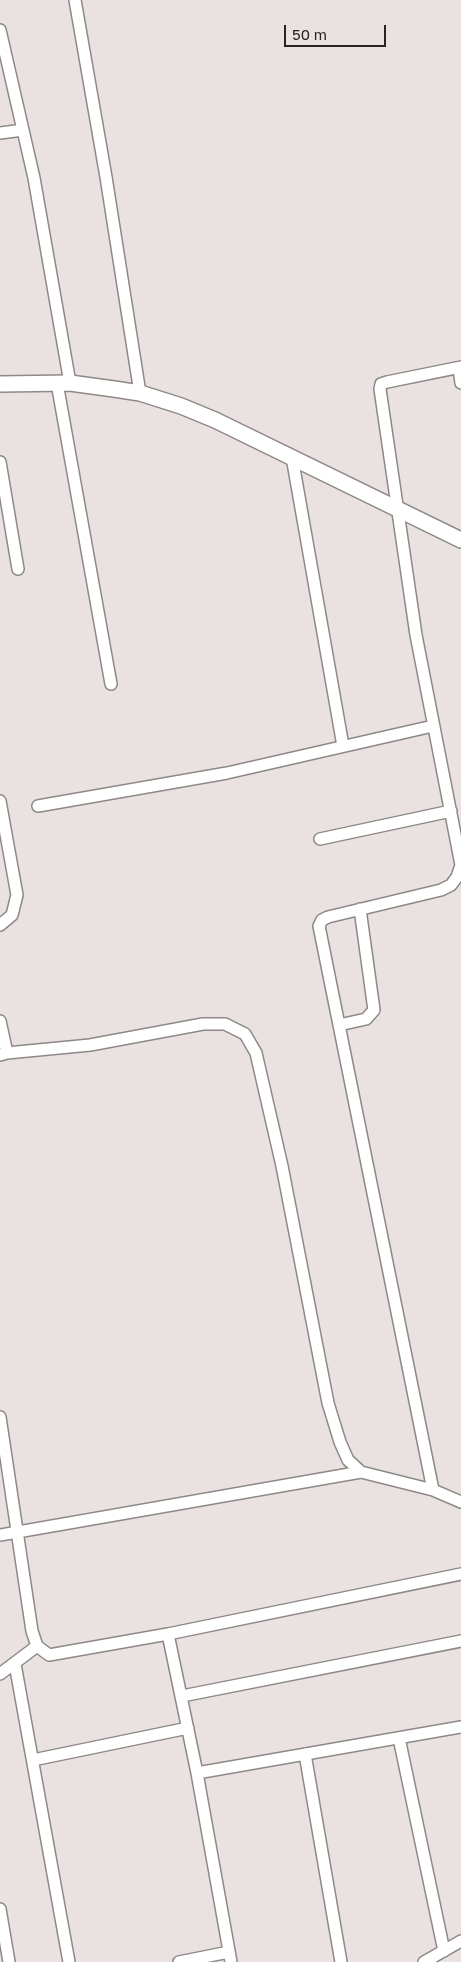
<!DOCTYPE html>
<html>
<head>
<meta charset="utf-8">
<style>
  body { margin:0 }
  #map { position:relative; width:461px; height:1962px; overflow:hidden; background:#e9e2e1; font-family:"Golos Text",sans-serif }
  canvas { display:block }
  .scale { position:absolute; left:284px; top:25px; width:102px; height:22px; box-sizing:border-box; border:2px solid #262323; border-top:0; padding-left:6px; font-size:15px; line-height:18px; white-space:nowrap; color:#262323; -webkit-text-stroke:4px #e9e2e1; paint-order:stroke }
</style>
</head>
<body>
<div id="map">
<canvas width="461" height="1962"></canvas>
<div class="scale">50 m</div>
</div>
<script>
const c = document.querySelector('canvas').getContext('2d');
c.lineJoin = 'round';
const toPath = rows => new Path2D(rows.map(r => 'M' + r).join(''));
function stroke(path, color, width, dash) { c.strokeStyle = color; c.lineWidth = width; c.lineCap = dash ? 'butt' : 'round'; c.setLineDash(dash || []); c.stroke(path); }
const street = toPath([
  [75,0,106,177,140,393],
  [0,30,34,178,70,383],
  [0,133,23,130],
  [459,368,461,383],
  [57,383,111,684],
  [292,457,343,746],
  [0,462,18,569],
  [0,801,17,895,12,915,0,925],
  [38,806,227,773,433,726],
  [320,839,451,811],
  [0,1021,7,1053,0,1055],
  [339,1025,366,1019,374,1010,360,909],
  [7,1053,90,1045,203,1024,225,1024,245,1034,256,1053,282,1166,328,1403,340,1442,348,1460,361,1472,433,1490,461,1502],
  [0,1417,32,1631,37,1646,49,1655,168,1634,461,1574],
  [433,1490,319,926,322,920,328,917,441,890,451,885,457,877,461,865,416,635,380,389,381,384,387,382,461,367],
  [0,1535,361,1472],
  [168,1634,197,1773,461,1727],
  [15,1664,69,1962],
  [0,1674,37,1646],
  [182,1696,461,1641],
  [399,1738,444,1951],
  [305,1754,341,1962],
  [33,1760,188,1728],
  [197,1773,231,1962],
  [0,1909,9,1962],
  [179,1962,229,1952],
  [424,1962,461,1941]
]);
const secondary = toPath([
  [0,384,70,383,114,389,140,393,181,406,215,420,461,540]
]);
stroke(street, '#8e8887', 14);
stroke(secondary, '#8e8887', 18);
stroke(street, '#fff', 11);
stroke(secondary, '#fff', 15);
</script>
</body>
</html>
